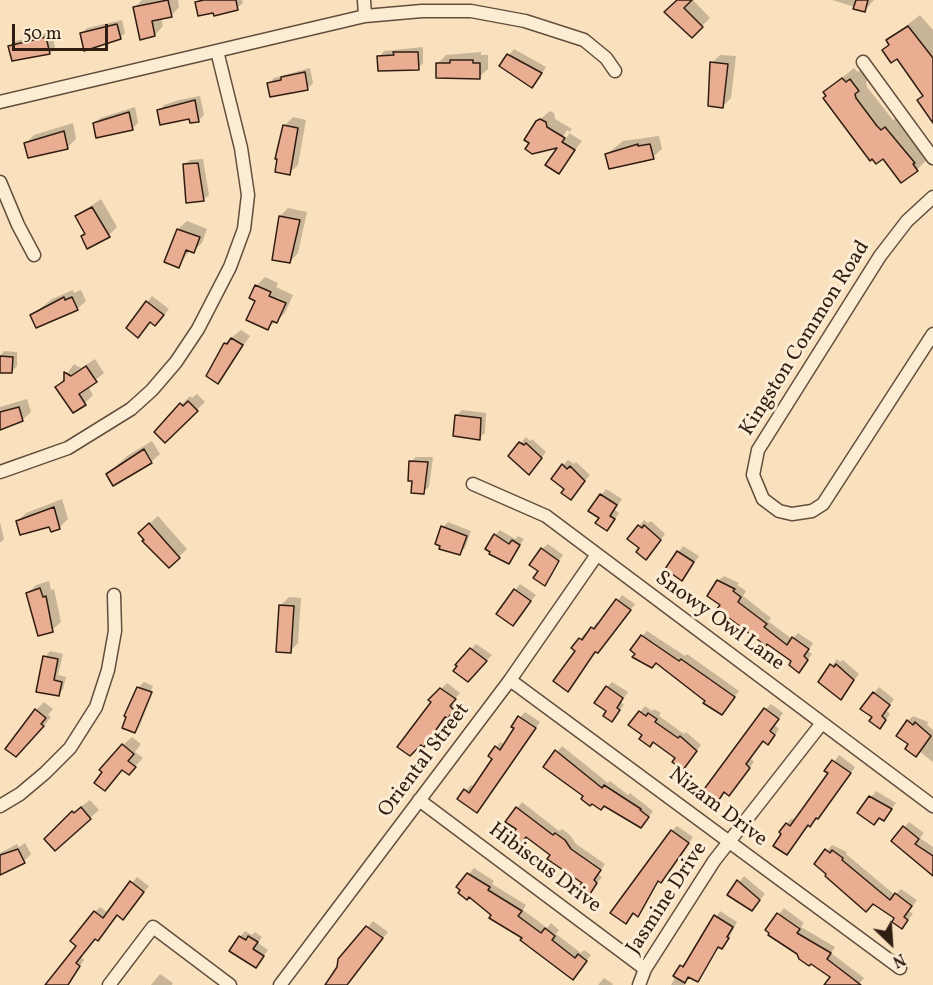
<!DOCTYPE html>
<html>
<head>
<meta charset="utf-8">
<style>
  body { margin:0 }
  #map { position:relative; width:933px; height:985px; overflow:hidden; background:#fae1bd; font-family:Vollkorn,serif }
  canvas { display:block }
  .north { position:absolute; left:861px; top:913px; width:60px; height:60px; -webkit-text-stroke:4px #fcecd4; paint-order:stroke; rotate:155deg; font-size:16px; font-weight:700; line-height:24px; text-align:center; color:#301d12 }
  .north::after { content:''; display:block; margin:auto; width:21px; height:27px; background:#301d12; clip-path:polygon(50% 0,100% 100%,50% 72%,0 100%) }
  .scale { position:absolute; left:12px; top:24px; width:96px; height:27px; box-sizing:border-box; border:3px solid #301d12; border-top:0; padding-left:8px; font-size:18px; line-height:21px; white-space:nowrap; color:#301d12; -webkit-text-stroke:4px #fcecd4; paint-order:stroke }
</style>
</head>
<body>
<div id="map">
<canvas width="933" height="985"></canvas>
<div class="north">N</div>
<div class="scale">50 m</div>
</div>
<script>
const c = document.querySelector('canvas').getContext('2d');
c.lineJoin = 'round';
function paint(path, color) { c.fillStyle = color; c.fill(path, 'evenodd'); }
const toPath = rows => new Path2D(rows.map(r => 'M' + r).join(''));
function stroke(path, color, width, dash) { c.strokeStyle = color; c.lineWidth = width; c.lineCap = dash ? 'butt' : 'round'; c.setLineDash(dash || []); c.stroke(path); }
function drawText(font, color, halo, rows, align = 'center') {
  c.font = font + ' Vollkorn,serif'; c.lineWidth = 6; c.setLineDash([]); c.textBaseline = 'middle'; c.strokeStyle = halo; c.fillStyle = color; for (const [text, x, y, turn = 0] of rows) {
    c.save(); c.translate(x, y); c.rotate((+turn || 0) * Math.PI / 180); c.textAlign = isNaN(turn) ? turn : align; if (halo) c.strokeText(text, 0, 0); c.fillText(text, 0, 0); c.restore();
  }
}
paint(toPath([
  [142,0,178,0,179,7,171,16,161,18,163,26,155,35,135,7],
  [199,0,242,0,243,3,237,8,196,3],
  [679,0,693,0,710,18,692,36],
  [832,0,874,0,865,10],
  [920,15,933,30,933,120,924,95,888,40],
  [122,20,125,33,120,38,85,49,81,34,87,28],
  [51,32,55,47,50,53,10,46,16,41],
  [423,47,423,63,418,68,379,57,384,51],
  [514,49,546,67,537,81,501,65],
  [481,52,481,55,488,55,488,69,479,77,437,64,446,55],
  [720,55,736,56,731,98,723,106,712,63],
  [310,68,313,83,308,88,271,96,269,84,274,78],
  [854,68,858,72,862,69,870,78,866,82,867,87,893,120,897,117,928,158,917,170,883,157,870,159,825,98,828,95,825,92],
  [200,96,204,115,199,120,191,122,190,117,159,111,164,105,179,100],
  [135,107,138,123,133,128,97,136,94,124,100,118],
  [550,111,554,113,555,119,572,129,569,133,582,141,558,172,560,145,537,122],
  [567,130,570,132,565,140,561,140],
  [293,117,306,120,298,165,289,173,284,126],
  [73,123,76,139,68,147,26,143,34,135],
  [659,136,662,149,653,157,607,154,623,141],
  [203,159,209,195,203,200,184,165,190,160],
  [101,199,117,227,109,235,88,247,86,233,77,216],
  [288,208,307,212,298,253,290,262,280,216],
  [187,221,207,229,202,243,193,251,190,250,179,266,166,261,178,229],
  [265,277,278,283,276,287,293,295,285,313,268,328,257,300,256,286],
  [73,290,74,293,81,290,86,301,77,309,32,315,52,299],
  [152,296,169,309,161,319,128,328],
  [241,330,250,336,218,382,225,343],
  [4,351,17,352,17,366,11,372,0,371,0,356],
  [95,359,104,373,88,386,93,395,85,403,57,387,74,364,81,368],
  [197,394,205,402,165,441,181,405,190,396,192,398],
  [27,399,31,412,22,420,0,428,0,407],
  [462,410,486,413,485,433,479,438,457,415],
  [526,437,530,441,532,439,546,452,534,468,510,456],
  [152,441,160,454,151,462,108,474,127,456],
  [416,457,433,457,429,487,423,492,413,480,410,462],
  [568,460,574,464,576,462,590,475,571,498,566,489,563,465],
  [606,489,622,499,615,510,619,513,612,523,601,518,601,495],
  [62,499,68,519,59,528,18,521,26,513],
  [158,516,187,549,179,557,148,525],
  [644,520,648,523,651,521,665,534,651,553,629,539],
  [0,522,4,539,0,543],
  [448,522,471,531,465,548,459,553,443,527],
  [500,530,515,539,518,536,524,539,508,562,495,535],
  [548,544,563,555,544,584,540,571,542,549],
  [683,546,699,556,682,579,667,568],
  [724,576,739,583,737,585,746,591,743,596,771,618,768,621,792,639,798,633,813,643,808,651,812,654,799,671,794,661,722,605,718,581],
  [49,581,51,590,54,589,61,622,52,630,28,593,36,585],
  [520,584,536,595,513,624,498,613],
  [622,595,635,604,603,646,596,651,568,690,580,639,585,633,587,635,597,622,599,624],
  [289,597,301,598,298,643,290,652,280,606],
  [647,631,685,656,687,654,739,691,727,707,707,701,656,661,642,636],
  [476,644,492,655,468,680,457,664],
  [50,651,63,654,58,675,66,677,63,689,58,695,45,657],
  [837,659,840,662,843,660,859,674,846,692,820,682],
  [144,682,153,686,136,727,139,727,135,731,126,715,139,687],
  [612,682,628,692,621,702,624,705,612,720,608,710,607,687],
  [447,683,460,693,454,700,459,704,424,745,433,701,430,700],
  [155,687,140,726,139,727],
  [879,687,894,699,886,710,890,714,885,721,874,717,874,693],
  [44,702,53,709,48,715,51,717,29,744,36,710],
  [771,704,783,713,775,725,779,729,773,738,764,740,750,758,754,762,734,788,725,791,722,795,766,709],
  [645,706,652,711,654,709,661,713,659,716,684,734,686,732,701,745,688,762,644,734,640,712],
  [525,712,540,722,482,805,459,798,471,785,474,787,494,759,496,747,501,742,505,745,516,728,513,726],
  [913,716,928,722,927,725,933,730,933,762,910,744,908,721],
  [132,737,141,744,135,752,143,758,129,773,123,768,105,789,123,745],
  [562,746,608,783,610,781,628,795,630,793,653,811,646,821,585,796,545,767],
  [839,755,855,767,823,812,809,824,787,853,775,845,787,823,792,818,796,821],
  [876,791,896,803,884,819,859,812],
  [90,800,99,810,55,849,64,819],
  [522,802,559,831,562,829,570,835,576,844,605,864,598,874,602,877,595,886,584,883,507,821],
  [909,822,924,833,920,838,933,847,933,873,893,841],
  [677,826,693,837,666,876,659,880,643,909,637,915,634,912,631,917,672,831],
  [25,843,31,854,24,861,0,873,0,853,17,844,19,847],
  [832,845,847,852,846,854,895,895,901,889,917,900,909,911,913,914,902,927,896,918,816,864],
  [474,868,494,881,492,884,526,905,523,910,547,928,551,923,559,930,556,934,581,953,584,950,591,955,578,972,524,937,458,887],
  [744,876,765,894,752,909,729,895],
  [137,877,149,886,128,912,118,914,96,938,81,957,84,960,66,985,49,985,78,946,95,912,100,907,108,913],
  [784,908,804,923,801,927,835,947,831,953,864,978,858,985,829,985,832,976,800,958,798,953,767,929],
  [720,911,737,922,727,942,722,947,719,946,697,981,690,976,685,985,671,985,681,966,688,961],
  [373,921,388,932,346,985,329,985,340,960],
  [245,931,252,935,255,932,262,937,258,943,268,950,256,966,240,937],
  [160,974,173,983,172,985,151,985],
  [604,978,613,984,612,985,598,985]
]), '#0003');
const building = toPath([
  [168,0,172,17,152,21,155,36,140,40,133,7,168,0],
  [204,0,236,0,238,10,214,16,213,13,198,16,195,2,204,0],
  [677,0,692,0,684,8,703,27,692,38,664,12,677,0],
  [856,0,868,0,865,12,853,9,856,0],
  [117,24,121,39,84,51,80,33,117,24],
  [908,26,933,58,933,123,917,100,923,96,897,59,891,63,882,50,889,45,886,40,908,26],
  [46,37,50,54,12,61,8,46,46,37],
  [393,52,418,52,419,70,378,71,377,56,394,55,393,52],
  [507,54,542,73,532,88,499,66,507,54],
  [450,60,473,60,473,63,480,63,480,79,436,78,436,63,450,63,450,60],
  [710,62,728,64,723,108,708,106,710,62],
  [305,72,308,90,270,97,267,83,281,80,281,77,305,72],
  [842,78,846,82,850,79,859,91,855,94,856,98,877,126,881,130,885,127,915,163,913,164,918,171,901,183,883,159,876,164,872,159,870,161,823,98,826,96,823,92,842,78],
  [195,100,199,122,190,123,189,119,160,125,157,110,195,100],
  [129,112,133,130,96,138,93,123,129,112],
  [540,119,546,122,547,127,565,138,562,142,575,150,559,174,545,165,557,148,532,154,525,149,529,143,524,140,536,121,540,119],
  [283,125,298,128,290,175,275,172,277,159,275,159,283,125],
  [64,131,68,149,28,158,24,143,64,131],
  [638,144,638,146,650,144,654,159,609,169,605,154,638,144],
  [198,163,204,201,186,203,183,164,198,163],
  [92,207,110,237,87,249,81,236,85,234,75,216,92,207],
  [279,216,300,220,290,263,272,260,279,216],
  [177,229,200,237,194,253,186,250,179,268,164,262,177,229],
  [255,285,271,292,269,296,286,303,277,323,272,321,268,330,246,320,255,301,249,298,255,285],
  [64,297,65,300,72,297,78,310,36,328,30,315,64,297],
  [146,301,164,315,155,326,150,322,138,338,126,328,146,301],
  [231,338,243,345,218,384,206,376,224,343,227,344,231,338],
  [0,356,13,357,12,373,0,373,0,356],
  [86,366,97,382,79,394,86,405,73,413,55,387,64,381,64,372,71,376,86,366],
  [188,401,198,411,165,443,154,432,180,403,183,406,188,401],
  [19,407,23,421,0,430,0,412,19,407],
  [455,415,481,418,480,440,453,436,455,415],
  [519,442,524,445,526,443,542,458,529,475,508,456,519,442],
  [144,449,152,463,113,486,106,474,144,449],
  [409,461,428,462,424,494,411,493,412,481,408,481,409,461],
  [562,464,567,469,570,466,585,481,571,500,561,493,564,489,551,479,562,464],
  [600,494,617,505,610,516,615,519,607,531,595,523,599,518,588,511,600,494],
  [54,507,60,529,51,532,49,527,20,535,16,521,54,507],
  [149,523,180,558,169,568,142,541,144,540,138,533,149,523],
  [638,525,642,528,644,525,661,540,646,560,636,552,639,548,627,539,638,525],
  [441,526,467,536,460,555,439,549,440,546,435,544,441,526],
  [494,534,509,544,512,540,520,545,509,564,489,554,490,552,485,549,494,534],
  [541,548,559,561,545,586,533,578,538,571,529,565,541,548],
  [677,551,694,562,682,581,665,569,677,551],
  [717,580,735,589,733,591,741,597,738,602,767,624,764,627,787,645,792,637,809,649,804,656,808,660,799,673,789,665,791,661,767,644,766,646,717,609,720,605,707,596,717,580],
  [40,588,43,597,46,596,53,632,38,636,26,593,40,588],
  [514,589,531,601,513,626,496,614,514,589],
  [616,599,631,610,598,653,595,652,568,692,553,681,575,651,571,648,579,638,582,640,591,627,594,629,616,599],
  [279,605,294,606,291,653,276,652,279,605],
  [641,635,679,661,681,659,735,697,722,715,703,703,705,701,656,663,652,668,632,657,635,654,630,650,641,635],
  [470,648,487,661,468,682,453,671,457,666,455,665,470,648],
  [43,656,58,659,54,680,62,682,59,696,36,692,43,656],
  [830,664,834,667,836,664,854,680,841,700,818,682,830,664],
  [606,686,623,698,617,708,620,710,612,722,603,716,606,711,594,703,606,686],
  [137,687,152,692,135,733,122,728,126,717,124,716,137,687],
  [440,688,456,699,450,706,454,710,448,718,445,717,424,747,421,745,410,756,397,747,431,702,428,700,440,688],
  [873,692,890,705,882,716,886,720,880,729,869,721,872,717,860,709,873,692],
  [764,708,779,719,770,731,775,735,768,745,763,741,746,764,750,768,729,796,724,792,717,803,702,792,764,708],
  [35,709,46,718,41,724,44,726,16,757,5,749,35,709],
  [639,711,646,716,648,713,657,719,655,722,678,738,680,736,697,751,683,770,672,762,675,758,653,742,650,747,639,739,642,735,628,725,639,711],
  [518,716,536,728,477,813,457,799,464,789,469,793,492,759,488,756,495,746,500,750,514,728,511,727,518,716],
  [907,720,913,725,915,722,931,736,916,757,905,749,908,744,896,736,907,720],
  [122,744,134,754,128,761,136,767,129,775,122,770,105,791,94,783,102,772,99,770,122,744],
  [555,750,602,788,604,785,641,809,640,810,649,817,641,828,604,806,601,810,592,804,590,806,581,799,583,796,543,767,555,750],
  [832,760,851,773,818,819,816,818,810,827,808,825,787,855,773,846,781,834,779,832,786,823,790,826,828,773,824,771,832,760],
  [869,796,892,809,884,821,879,818,874,825,857,813,869,796],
  [81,807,91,819,55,851,44,839,72,811,74,813,81,807],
  [516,807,553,835,555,833,565,840,571,849,601,870,594,880,597,883,590,894,579,886,582,883,547,859,550,855,526,837,522,843,512,835,516,829,505,822,516,807],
  [903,826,919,839,915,844,933,856,933,876,891,841,903,826],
  [671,830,689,843,661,883,658,881,638,917,633,913,626,924,610,913,671,830],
  [18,849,25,863,0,875,0,855,18,849],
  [825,849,830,853,832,850,843,858,842,860,890,900,895,893,912,906,904,917,908,920,902,929,892,922,894,918,873,904,866,912,825,876,826,874,814,864,825,849],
  [467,873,490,887,488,890,522,911,518,916,541,933,545,928,555,936,552,940,575,958,578,954,587,961,573,980,520,940,522,938,489,918,491,915,469,897,467,900,458,893,460,890,456,887,467,873],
  [737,880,760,900,752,911,727,895,737,880],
  [130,881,144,892,123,920,117,915,98,941,95,939,76,963,80,966,68,985,45,985,76,946,70,941,94,911,103,918,130,881],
  [777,913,800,929,797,933,831,953,827,959,861,985,824,985,830,977,811,964,809,966,799,959,797,954,768,935,769,933,765,930,777,913],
  [714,915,733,927,727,937,729,938,722,949,718,947,698,982,688,977,685,983,673,976,680,965,683,967,714,915],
  [366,926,383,938,347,985,325,985,337,967,338,959,366,926],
  [239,936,246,940,248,936,258,942,253,949,264,956,256,968,229,951,239,936]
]);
paint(building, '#e9ad92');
stroke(building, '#301d12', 1.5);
const street = toPath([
  [364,0,365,16],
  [863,62,933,158],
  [0,102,365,16,422,11,471,11,525,21,584,40,606,58,615,71],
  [0,182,18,225,34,255],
  [933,197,907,221,880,256,758,450,753,475,763,499,779,511,792,514,812,511,823,504,933,334],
  [0,472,68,448,131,409,152,390,176,362,198,329,230,267,244,229,248,195,241,148,217,51],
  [473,484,546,516,933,806],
  [510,680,900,968],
  [419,800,645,969],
  [0,806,20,794,45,773,70,748,96,707,108,670,115,631,114,595],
  [109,985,153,927,230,985],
  [280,985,510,680,596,556],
  [639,985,645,969,714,861,822,723]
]);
stroke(street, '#624e3d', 15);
stroke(street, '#fcecd4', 12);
drawText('21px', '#301d12', '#fcecd4', [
  ["Kingston Common Road",806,339,-58],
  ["Snowy Owl Lane",719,622,36],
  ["Oriental Street",425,761,-53],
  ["Nizam Drive",717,808,37],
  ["Hibiscus Drive",544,869,37],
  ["Jasmine Drive",668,899,-57]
]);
</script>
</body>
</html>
